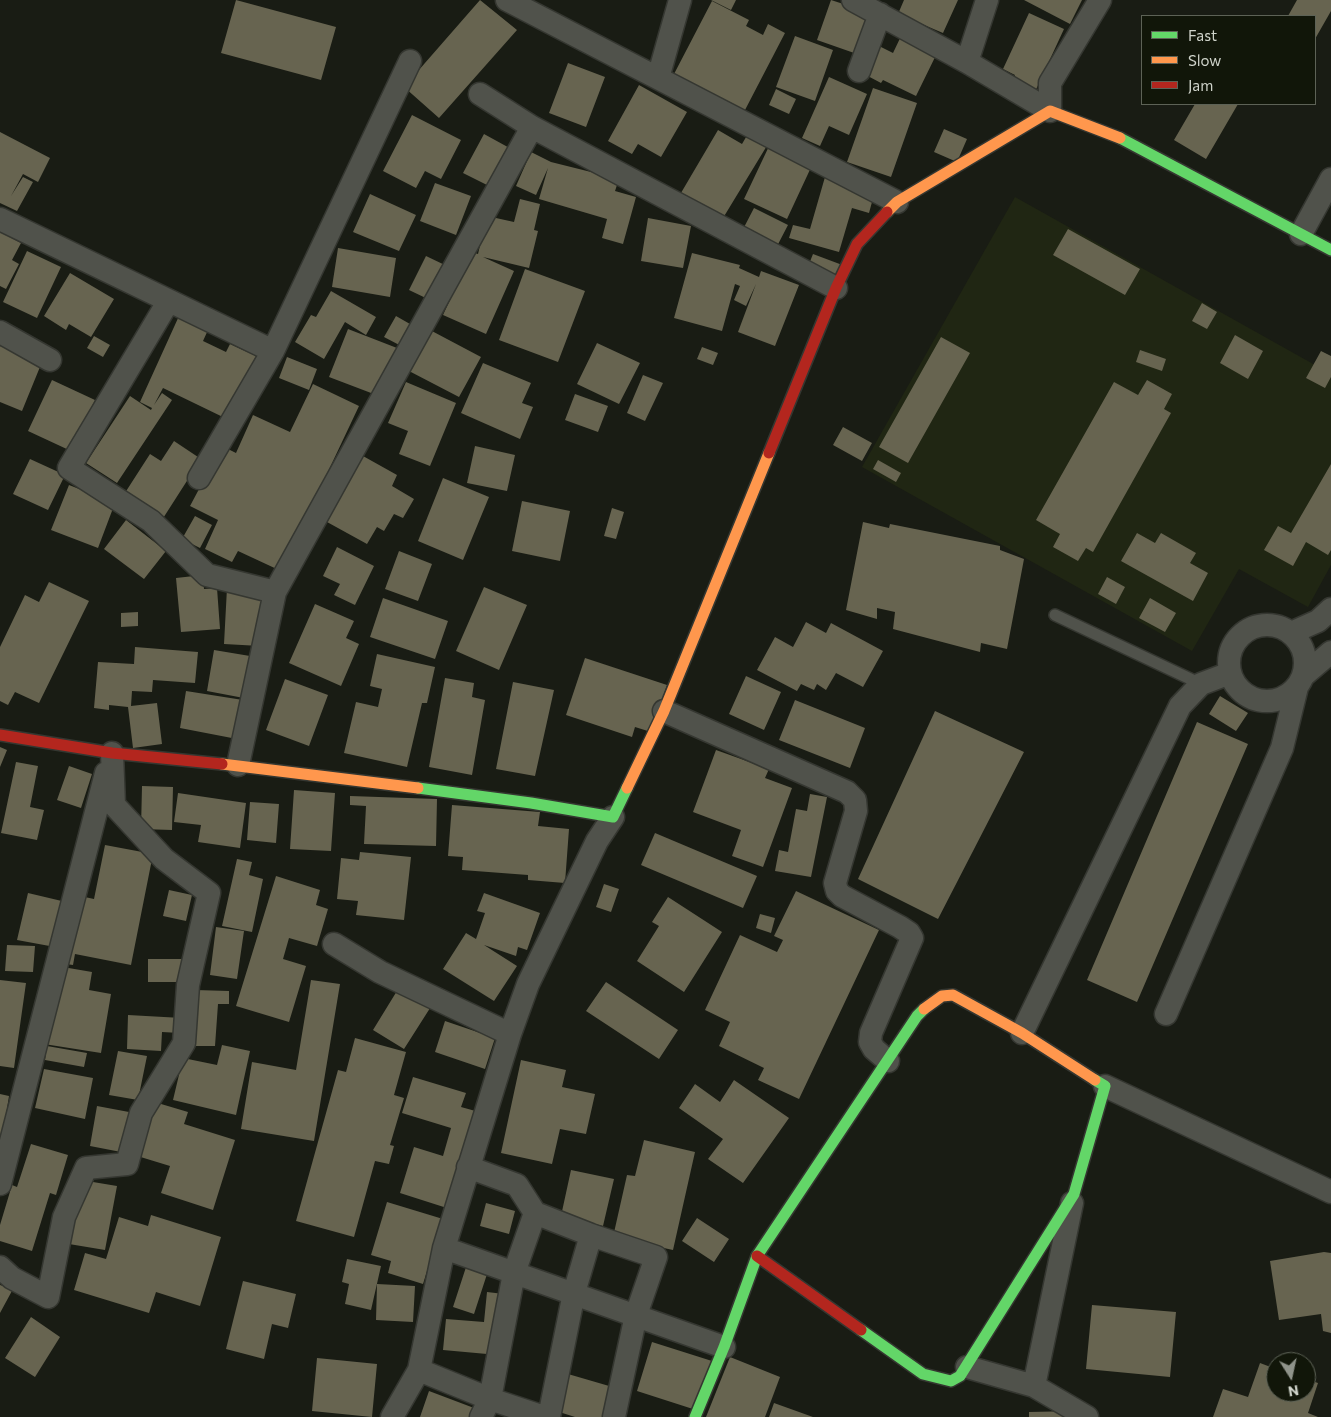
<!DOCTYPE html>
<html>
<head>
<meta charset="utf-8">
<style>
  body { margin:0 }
  #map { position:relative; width:1331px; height:1417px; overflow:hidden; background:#191c14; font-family:Commissioner,sans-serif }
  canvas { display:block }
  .legend { position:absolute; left:1141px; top:15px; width:175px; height:90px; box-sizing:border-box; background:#111609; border:1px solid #5d6256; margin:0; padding:6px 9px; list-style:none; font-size:15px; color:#cfd3ca }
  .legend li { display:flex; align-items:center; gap:10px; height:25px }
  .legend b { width:25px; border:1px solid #5d6256 }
  .north { position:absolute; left:1266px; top:1352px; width:50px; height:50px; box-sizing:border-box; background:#111609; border:1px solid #5d6256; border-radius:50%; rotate:170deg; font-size:14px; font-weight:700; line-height:20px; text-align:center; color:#cfd3ca }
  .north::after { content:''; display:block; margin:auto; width:18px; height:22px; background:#8f938a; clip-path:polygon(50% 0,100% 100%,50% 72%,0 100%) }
</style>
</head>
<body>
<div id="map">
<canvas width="1331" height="1417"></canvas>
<ul class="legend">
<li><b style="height:6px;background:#63d668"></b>Fast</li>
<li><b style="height:6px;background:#ff974d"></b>Slow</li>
<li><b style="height:6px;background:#b3261e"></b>Jam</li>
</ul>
<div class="north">N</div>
</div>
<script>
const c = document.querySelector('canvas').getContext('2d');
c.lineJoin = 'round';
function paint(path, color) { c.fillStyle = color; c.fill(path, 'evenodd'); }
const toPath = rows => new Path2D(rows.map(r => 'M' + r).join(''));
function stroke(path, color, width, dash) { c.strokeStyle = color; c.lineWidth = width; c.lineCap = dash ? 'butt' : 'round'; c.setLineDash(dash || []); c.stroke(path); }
paint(toPath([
  [1015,197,1331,374,1331,565,1308,607,1239,569,1192,651,862,467]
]), '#202613');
paint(toPath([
  [236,0,336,27,321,80,221,53],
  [480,0,517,30,439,118,404,87],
  [711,0,736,0,731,10],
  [831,0,871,13,857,54,817,40],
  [904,0,958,0,943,33,898,14],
  [1024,0,1082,0,1070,24],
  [1297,0,1331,0,1331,11,1315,39,1315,16,1288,16],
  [712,1,749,20,746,26,763,35,768,24,785,33,745,110,674,74],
  [1029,13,1064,29,1033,96,1010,86,1015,75,1003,69],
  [903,32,939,49,916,96,883,80,881,83,864,74,877,45,893,53],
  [795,36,833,50,815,101,776,87],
  [568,63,605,77,586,127,549,113],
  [829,77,867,94,849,135,829,126,820,146,802,138],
  [639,85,687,112,661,157,638,144,632,154,608,141],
  [873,88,917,103,891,177,847,162],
  [776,89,796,99,789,114,769,105],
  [1195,104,1238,104,1206,159,1174,140],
  [412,115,461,140,441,179,425,171,416,188,383,171],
  [944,129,967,139,957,162,934,152],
  [718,130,742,144,749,132,768,144,720,223,678,198],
  [0,132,50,158,38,182,23,174,11,196,23,177,33,182,17,211,0,203],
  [484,134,515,151,495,189,463,173],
  [771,142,814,161,787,219,744,199],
  [531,152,551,162,619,179,615,191,636,197,623,244,602,238,607,219,539,199,548,168,536,195,516,186],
  [825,177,875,191,869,213,852,208,839,252,789,238,793,225,810,229],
  [435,183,471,196,456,235,420,221],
  [370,194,416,215,399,251,353,232],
  [520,199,540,204,534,230,538,231,529,268,483,257,514,271,486,334,443,315,472,252,478,254,487,216,514,222],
  [754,208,788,225,774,252,740,235],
  [648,218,691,226,683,268,641,261],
  [1068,229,1140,269,1125,295,1053,255],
  [0,232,21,243,12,260,19,264,6,289,0,286],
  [338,248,396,258,390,297,332,287],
  [27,251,61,267,37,318,3,302],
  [692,253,740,265,739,268,759,277,761,271,799,285,775,346,738,332,756,284,746,306,734,300,740,286,735,284,722,331,674,318],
  [813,254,845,266,839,282,807,269],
  [426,256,449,267,432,301,409,290],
  [525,269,585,291,558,362,499,340],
  [70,273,114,299,91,337,69,324,66,330,44,316],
  [331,291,376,317,366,335,345,322,324,359,295,342,311,315,316,317],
  [1202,303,1217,312,1207,329,1192,321],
  [179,316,208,330,203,341,226,352,230,344,256,356,227,419,163,388,154,405,162,393,172,400,117,483,86,463,130,396,151,410,152,408,140,402],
  [396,316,417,328,405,348,384,337],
  [348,329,397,348,379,396,329,377],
  [430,330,481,357,459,397,409,371],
  [1235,335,1263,351,1248,379,1220,363],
  [94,336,110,345,103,357,87,348],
  [941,337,970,353,908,463,879,447],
  [597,343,640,363,619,404,577,384],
  [0,346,42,362,22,411,0,402],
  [702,347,718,353,713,365,697,359],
  [1140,350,1166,359,1162,371,1136,362],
  [1321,351,1331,356,1331,377,1325,388,1306,378],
  [287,357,317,369,309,390,279,378],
  [483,363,531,383,522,403,533,407,520,439,461,413],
  [643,375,663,383,645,421,627,413],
  [52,380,95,400,71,451,28,431],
  [1147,380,1172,394,1164,409,1171,413,1093,552,1086,548,1078,561,1053,547,1060,534,1036,520,1114,382,1138,395],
  [406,382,456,403,430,466,399,454,408,431,388,423],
  [313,384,359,406,281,571,238,551,232,562,205,549,218,520,190,506,222,446,236,453,253,415,290,432],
  [575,394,608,406,598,432,565,420],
  [843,427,872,443,862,461,833,445],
  [174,441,201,459,160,523,121,499,150,454,161,461],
  [475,446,515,455,507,491,467,483],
  [363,456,397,475,392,486,414,499,403,518,394,514,384,531,377,527,367,544,327,522],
  [30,459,65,475,48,510,13,494],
  [878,460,901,473,896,482,873,469],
  [1331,464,1331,550,1328,555,1306,542,1293,566,1264,550,1278,526,1291,533],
  [443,478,489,497,463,560,418,541],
  [69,485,115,503,98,548,51,530],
  [522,501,570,511,560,561,512,551],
  [612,508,624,512,616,539,604,536],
  [195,516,212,525,200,548,182,539],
  [126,520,166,551,144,579,104,549],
  [863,522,889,528,890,524,1000,546,1000,550,1024,559,1007,649,981,643,980,652,893,629,895,612,877,608,877,619,846,610],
  [1137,533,1155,543,1161,533,1196,553,1190,563,1208,573,1193,601,1121,561],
  [337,547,374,566,355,605,334,595,340,584,323,576],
  [399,551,432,564,418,601,385,589],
  [203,575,204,589,217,588,220,629,181,632,176,578],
  [1107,577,1125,587,1116,604,1098,594],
  [49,582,89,601,39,703,15,692,8,705,0,701,0,647,25,595,39,602],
  [484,587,527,605,499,670,456,651],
  [227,588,262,590,260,646,224,644],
  [383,598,448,621,435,659,370,637],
  [1150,598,1176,613,1165,632,1139,618],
  [315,604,354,621,346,638,359,644,341,686,289,663],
  [138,612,138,626,121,627,121,613],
  [806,622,826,633,831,623,883,651,863,687,836,673,826,690,817,684,814,690,801,684,797,691,757,670,775,637,793,647],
  [135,647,198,652,195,683,153,680,152,692,132,691,131,706,157,703,162,744,133,748,128,707,109,705,109,710,94,708,98,662,134,664],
  [214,650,256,657,249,699,207,691],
  [377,654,435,667,427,703,422,703,407,767,344,753,356,702,378,707,382,689,370,686],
  [585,658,667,685,651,732,635,727,632,737,566,715],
  [746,676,781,692,764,730,729,714],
  [445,678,474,683,472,697,485,700,472,775,429,767],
  [285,679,328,695,309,746,266,730],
  [513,682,554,690,535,776,496,769],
  [186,691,243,700,237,739,180,728],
  [1220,696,1248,713,1236,731,1209,714],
  [795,700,865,728,850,768,779,740],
  [935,711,1024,752,938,919,858,879],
  [1197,722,1248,744,1137,1002,1087,980],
  [0,747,7,750,0,767],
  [716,750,769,769,765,778,792,788,763,867,732,856,741,830,693,812],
  [16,762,38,766,30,807,44,810,37,840,1,833],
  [69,766,92,774,81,808,57,800],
  [142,786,173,787,172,830,141,829],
  [294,790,335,793,331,851,290,849],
  [178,793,246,803,240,848,198,842,201,825,174,822],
  [810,794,827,797,811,877,775,871,779,850,788,852,796,809,807,811],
  [350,796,437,799,436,846,364,844,366,806,350,805],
  [250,802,279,804,276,843,247,840],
  [452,805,540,812,538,826,569,829,565,883,528,880,528,875,462,870,463,857,448,856],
  [655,833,757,876,743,908,641,865],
  [105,845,153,854,131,965,75,954,73,965,66,964,80,896,94,899],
  [360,852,411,857,404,920,356,915,358,901,337,899,341,858,359,860],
  [237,859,252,862,249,875,263,879,252,932,222,926],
  [276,876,320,890,316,905,328,909,317,946,289,938,283,959,306,966,289,1022,236,1006],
  [604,884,619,889,611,912,596,907],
  [169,890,192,895,186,921,163,916],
  [796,891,879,930,799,1099,758,1080,764,1068,719,1046,730,1022,705,1010,740,935,777,952,783,940,774,936],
  [28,893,66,902,55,947,17,940],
  [484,893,540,913,527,950,518,947,516,956,484,945,517,966,494,1001,443,969,466,933,476,939,485,913,477,911],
  [668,897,722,932,684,992,637,961,659,926,652,922],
  [760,914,775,918,771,933,756,928],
  [216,927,244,931,237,979,210,975],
  [7,945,35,946,33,972,5,971],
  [148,959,183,959,183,982,148,982],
  [57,966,92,972,89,990,111,994,101,1053,44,1044],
  [0,980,26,983,14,1068,0,1066],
  [311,980,340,984,314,1141,241,1129,252,1062,296,1070],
  [606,982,678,1030,659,1059,586,1011],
  [400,986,432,1005,404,1049,373,1030],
  [195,990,229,991,229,1004,218,1004,215,1046,194,1046],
  [128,1015,182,1018,180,1033,162,1032,161,1051,127,1049],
  [445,1021,495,1038,485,1069,435,1052],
  [355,1038,406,1052,394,1095,404,1098,390,1145,394,1146,389,1164,375,1161,354,1237,296,1221,338,1070,346,1072],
  [222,1045,250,1051,236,1115,173,1100,183,1058,217,1065],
  [47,1046,87,1053,84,1067,45,1060],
  [118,1051,147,1056,138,1100,109,1095],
  [521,1060,566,1070,562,1087,595,1094,586,1134,560,1129,552,1164,501,1153],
  [44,1069,93,1078,85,1119,35,1108],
  [413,1077,466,1093,461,1107,479,1112,450,1209,400,1193,414,1147,443,1156,451,1128,402,1113],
  [734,1080,789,1118,743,1183,708,1159,723,1139,679,1108,695,1084,720,1102],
  [0,1094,9,1096,1,1147,0,1147],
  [151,1101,188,1112,184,1124,235,1140,213,1210,161,1193,170,1166,134,1155],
  [97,1106,129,1112,121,1152,90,1146],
  [644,1140,695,1152,673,1250,613,1237,627,1175,635,1176],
  [31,1144,68,1155,56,1195,50,1193,32,1251,0,1241,0,1225,12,1185,17,1187],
  [571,1170,614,1179,603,1226,561,1216],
  [81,1180,117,1186,105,1250,69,1244],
  [387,1202,443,1219,423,1284,388,1273,391,1261,371,1255],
  [486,1203,515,1211,509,1234,480,1226],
  [151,1215,221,1237,200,1306,156,1292,149,1313,74,1290,85,1253,106,1259,119,1217,148,1226],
  [697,1218,729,1239,714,1262,682,1241],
  [1324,1252,1331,1253,1331,1333,1323,1331,1321,1314,1279,1320,1270,1261],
  [347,1259,381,1266,371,1310,345,1304,349,1284,342,1282],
  [468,1261,489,1268,474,1314,453,1307],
  [243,1281,296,1294,288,1328,272,1324,264,1359,226,1349],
  [377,1284,415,1286,413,1322,376,1320],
  [0,1285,13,1289,0,1313],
  [487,1292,504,1294,498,1355,443,1350,446,1319,484,1322],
  [1092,1305,1176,1312,1170,1377,1086,1369],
  [31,1317,60,1337,35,1377,5,1358],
  [652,1342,712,1361,696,1410,637,1391],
  [730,1357,780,1377,765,1417,706,1417],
  [317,1358,377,1364,372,1417,312,1411],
  [1260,1363,1276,1369,1276,1392,1306,1392,1306,1379,1318,1383,1308,1413,1318,1417,1213,1417,1223,1389,1248,1397],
  [568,1374,616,1388,607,1417,575,1417,556,1411],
  [429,1391,474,1408,470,1417,420,1417],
  [774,1403,813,1417,769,1417],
  [1075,1411,1075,1417,1029,1417,1029,1412]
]), '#676450');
const lane = toPath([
  [1055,615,1201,684]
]);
const street = toPath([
  [507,0,897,202],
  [853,0,967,62,1050,111,1050,83,1100,0],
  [967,62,987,0],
  [859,71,880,14],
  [658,78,680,0],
  [480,94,532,127,836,288],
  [0,219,273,351],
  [1301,234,1331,179],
  [168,302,69,468,151,521,207,575,275,592],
  [0,332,50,360],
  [199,478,273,351,410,61],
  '1229 663a38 38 0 1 1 76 0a38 38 0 1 1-76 0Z',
  [1291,633,1318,621,1331,609],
  [1303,676,1331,652],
  [664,711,847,792,855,800,856,811,835,883,837,891,842,896,900,927,909,933,912,938,871,1033,870,1042,874,1049,888,1061],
  [238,765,275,592,532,127],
  [334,944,380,972,510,1034],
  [1166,1014,1282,748,1297,687],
  [1022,1033,1180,706,1201,684,1230,673],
  [1105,1086,1331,1192],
  [468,1167,517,1185,535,1213,591,1235,656,1257,636,1315,614,1417],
  [0,1184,106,773],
  [444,1248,724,1347],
  [0,1267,12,1278,48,1297,64,1217,86,1168,127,1164,141,1113,184,1043,188,985,209,893,164,859,114,805,112,753],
  [967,1367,1034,1386,1087,1417],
  [419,1370,490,1399,544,1417],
  [1034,1386,1072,1203],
  [392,1417,419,1370,444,1248,510,1034,528,984,597,841,613,817],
  [481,1417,490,1399,514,1273,535,1213],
  [549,1417,574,1293,591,1235]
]);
const fast = toPath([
  [1120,138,1331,250],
  [418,788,531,803,613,817,627,788],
  [861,1330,923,1374,951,1381,960,1376,1074,1194,1105,1086,1095,1080],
  [695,1417,724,1347,757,1256,917,1016,924,1009]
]);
const slow = toPath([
  [887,212,897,202,1050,111,1120,138],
  [222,764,418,788],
  [627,788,664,711,769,453],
  [924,1009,942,996,953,995,1022,1033,1095,1080]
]);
const jam = toPath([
  [769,453,836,288,857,244,887,212],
  [0,735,112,753,222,764],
  [757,1256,861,1330]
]);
stroke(lane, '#353731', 14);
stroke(street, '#353731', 25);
stroke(fast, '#353731', 14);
stroke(slow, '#353731', 14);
stroke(jam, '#353731', 14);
stroke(lane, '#50524b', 11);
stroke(street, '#50524b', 22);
stroke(fast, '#63d668', 11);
stroke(slow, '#ff974d', 11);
stroke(jam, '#b3261e', 11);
</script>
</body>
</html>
